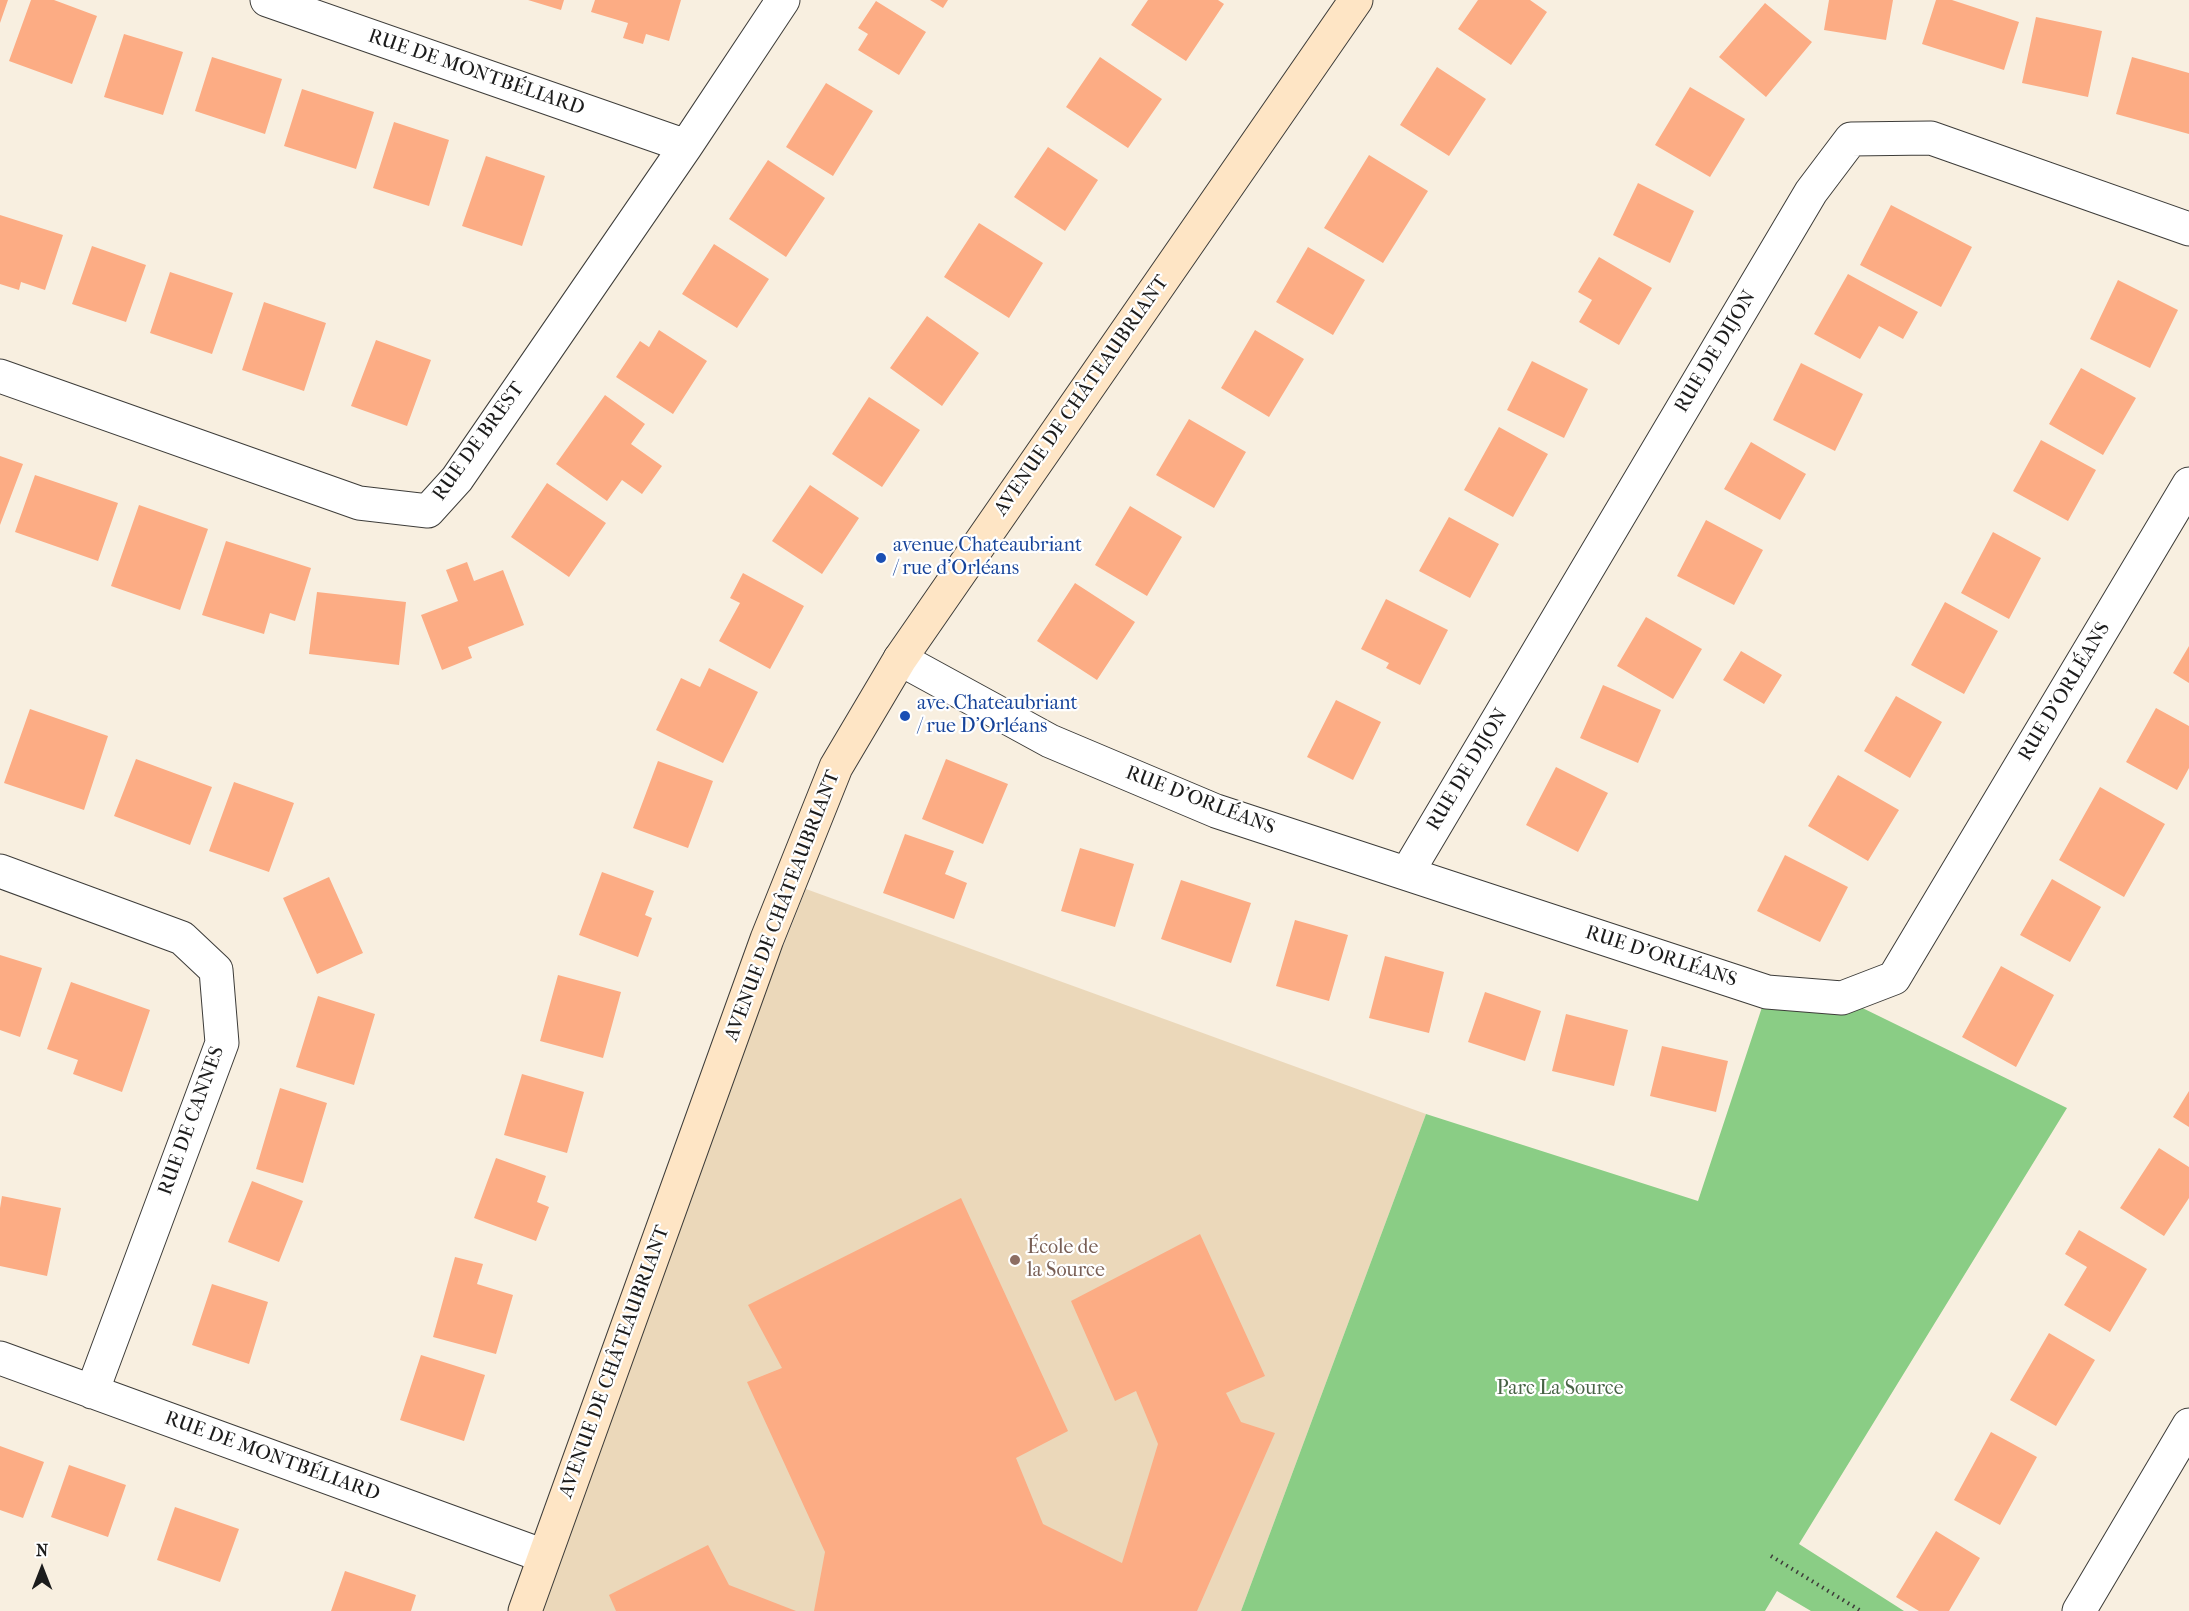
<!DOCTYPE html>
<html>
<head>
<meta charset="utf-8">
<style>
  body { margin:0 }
  #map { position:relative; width:2189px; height:1611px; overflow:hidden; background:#f8efe0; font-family:"IM FELL French Canon",serif }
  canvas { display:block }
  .north { position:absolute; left:12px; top:1539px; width:60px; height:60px; -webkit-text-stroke:4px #fff; paint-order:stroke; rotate:0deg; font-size:16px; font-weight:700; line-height:24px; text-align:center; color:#1c1c1c }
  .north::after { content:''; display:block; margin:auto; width:21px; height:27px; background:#1c1c1c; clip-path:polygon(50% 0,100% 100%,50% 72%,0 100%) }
</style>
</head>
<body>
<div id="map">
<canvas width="2189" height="1611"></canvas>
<div class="north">N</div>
</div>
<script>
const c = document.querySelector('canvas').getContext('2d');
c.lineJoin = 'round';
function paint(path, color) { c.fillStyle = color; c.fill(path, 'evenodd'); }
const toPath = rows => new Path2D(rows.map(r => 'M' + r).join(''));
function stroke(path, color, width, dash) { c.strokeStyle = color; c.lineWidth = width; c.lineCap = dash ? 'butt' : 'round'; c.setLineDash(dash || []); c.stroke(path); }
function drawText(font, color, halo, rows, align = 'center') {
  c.font = font + ' "IM FELL French Canon",serif'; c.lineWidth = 4.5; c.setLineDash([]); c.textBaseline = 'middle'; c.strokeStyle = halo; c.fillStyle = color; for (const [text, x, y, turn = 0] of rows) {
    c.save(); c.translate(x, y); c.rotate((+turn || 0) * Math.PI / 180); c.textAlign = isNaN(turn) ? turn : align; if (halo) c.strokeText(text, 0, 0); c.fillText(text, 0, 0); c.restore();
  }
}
paint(toPath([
  [806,889,1426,1114,1241,1611,522,1611,541,1554]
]), '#ebd8ba');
paint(toPath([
  [1767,992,1842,998,2067,1108,1799,1544,1904,1611,1811,1611,1777,1591,1765,1611,1241,1611,1426,1114,1698,1201]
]), '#8acd85');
paint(toPath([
  [0,0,8,0,0,23],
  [31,0,54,0,97,16,72,84,9,61],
  [528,0,564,0,561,10],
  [595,0,681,0,669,41,646,34,643,44,623,38,628,23,591,12],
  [930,0,948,0,943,8],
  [1148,0,1218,0,1224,4,1186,61,1131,25],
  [1478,0,1530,0,1547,12,1511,65,1458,29],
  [1829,0,1893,0,1886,40,1824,30],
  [1936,0,1952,0,2019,22,2004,70,1922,44],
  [876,1,926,32,899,75,858,50,868,34,858,28],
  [1765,3,1812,42,1766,97,1719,57],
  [2036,17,2102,31,2088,97,2022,83],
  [124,34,183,52,163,115,104,97],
  [212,57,282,79,265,134,195,111],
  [1100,57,1162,99,1128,148,1066,107],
  [2132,57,2189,73,2189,134,2116,114],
  [1437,67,1486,99,1449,156,1400,125],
  [826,83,873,111,833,176,786,147],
  [1690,87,1745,119,1710,177,1655,145],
  [302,89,374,112,356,169,284,146],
  [394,122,449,140,429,206,373,188],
  [1048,147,1098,180,1065,231,1014,197],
  [1369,155,1428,191,1383,263,1324,228],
  [486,156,545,176,522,246,462,226],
  [768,160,825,198,786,257,729,219],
  [1638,183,1694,211,1670,263,1613,235],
  [1891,205,1972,247,1941,307,1860,265],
  [0,215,63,235,45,290,21,282,19,290,0,284],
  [979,223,1043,263,1009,318,944,277],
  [714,244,769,279,737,328,682,294],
  [92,246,146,265,126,322,72,304],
  [1308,247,1365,280,1333,335,1276,302],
  [1599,257,1652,288,1619,345,1579,322,1592,300,1578,292],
  [170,272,233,293,212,354,150,333],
  [1848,274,1918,312,1903,339,1879,326,1860,359,1814,334],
  [2118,280,2178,310,2150,368,2090,339],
  [264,302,326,323,304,391,242,370],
  [927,316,979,353,942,406,890,368],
  [659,330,707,361,673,414,616,377,640,341,649,347],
  [1255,330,1304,359,1269,417,1221,388],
  [376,340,431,360,407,426,351,406],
  [1532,361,1588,389,1564,438,1507,410],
  [1801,363,1863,394,1835,451,1773,420],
  [2081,368,2136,398,2103,455,2049,424],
  [605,395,645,424,631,444,662,466,642,494,622,480,607,501,556,464],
  [869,397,920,430,882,487,832,454],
  [1189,419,1246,452,1214,508,1156,475],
  [1499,427,1548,454,1513,517,1464,490],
  [2041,440,2096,470,2068,521,2013,491],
  [1751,442,1806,474,1780,520,1724,489],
  [0,456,23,464,0,525],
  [35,475,118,503,98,561,15,532],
  [547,483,606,523,569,577,511,537],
  [810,485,859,518,822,574,772,541],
  [139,505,208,529,180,610,111,586],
  [1130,506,1182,537,1147,596,1095,565],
  [1449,517,1499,544,1470,598,1419,571],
  [1706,520,1763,550,1734,605,1677,576],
  [1993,532,2041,558,2009,619,1961,593],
  [226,541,311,568,295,621,270,613,264,634,202,615],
  [467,562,474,581,503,570,524,625,468,647,472,658,442,670,421,615,458,601,446,570],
  [743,573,804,606,770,669,719,641,740,603,730,598],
  [1075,583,1135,622,1097,680,1037,641],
  [317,592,406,602,399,665,309,654],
  [1386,599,1448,630,1420,685,1386,668,1389,663,1361,649],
  [1945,602,1998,631,1964,694,1911,665],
  [1646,617,1702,649,1673,699,1617,666],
  [2189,646,2189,683,2173,673],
  [1741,651,1782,675,1764,704,1723,680],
  [709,668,758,692,723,763,656,730,681,678,700,687],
  [1603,685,1661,710,1638,763,1580,738],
  [1896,696,1942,722,1910,778,1864,751],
  [1336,700,1381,722,1353,780,1307,757],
  [2156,708,2189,726,2189,768,2177,790,2126,762],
  [30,709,108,736,84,810,4,783],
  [136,759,212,787,190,845,114,816],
  [946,759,1008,784,983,844,922,819],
  [658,761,713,781,688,848,633,828],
  [1556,767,1608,793,1578,852,1526,825],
  [1838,775,1899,810,1868,861,1808,826],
  [234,782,294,803,269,872,209,851],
  [2100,787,2165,824,2124,897,2059,860],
  [905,834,954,851,945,874,967,883,954,919,883,893],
  [1080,848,1134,864,1115,927,1061,911],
  [1785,855,1848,887,1820,942,1757,911],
  [602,872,654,891,645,915,652,918,638,957,579,935],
  [329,877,363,953,317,974,283,898],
  [2052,879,2101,907,2070,962,2020,935],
  [1181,880,1251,903,1231,963,1161,939],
  [1295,920,1348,935,1329,1001,1276,986],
  [0,955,42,968,20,1037,0,1030],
  [1385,956,1444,972,1429,1033,1369,1018],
  [2001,966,2054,995,2016,1067,1962,1037],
  [558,975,621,992,603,1058,540,1041],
  [71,982,150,1010,122,1092,73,1074,78,1060,47,1049],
  [1485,992,1541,1011,1525,1061,1468,1042],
  [318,996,375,1014,354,1085,296,1067],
  [1566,1014,1628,1030,1614,1086,1552,1071],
  [1662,1046,1728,1061,1716,1112,1650,1096],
  [522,1074,584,1092,567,1153,504,1135],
  [280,1088,327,1103,303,1183,256,1169],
  [2189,1091,2189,1127,2173,1117],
  [2159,1148,2189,1167,2189,1198,2164,1236,2120,1208],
  [496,1158,546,1176,537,1202,549,1207,536,1241,474,1218],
  [252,1181,303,1201,279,1262,228,1242],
  [2,1196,61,1208,47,1276,0,1266,0,1208],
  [961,1198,1068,1431,1016,1458,1043,1524,1122,1563,1158,1444,1136,1391,1115,1401,1071,1301,1200,1234,1265,1376,1226,1393,1241,1422,1275,1433,1197,1611,814,1611,825,1552,747,1382,782,1368,748,1305],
  [2079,1230,2147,1269,2110,1332,2064,1305,2087,1267,2065,1254],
  [455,1257,483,1264,477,1284,513,1295,496,1354,433,1337],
  [212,1284,268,1302,249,1364,192,1345],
  [2049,1333,2095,1360,2056,1426,2010,1400],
  [421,1355,485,1375,464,1441,400,1420],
  [1991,1432,2037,1457,2000,1525,1954,1500],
  [0,1446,44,1462,23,1518,0,1510],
  [69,1465,126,1485,108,1537,51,1517],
  [175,1507,239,1529,220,1582,157,1560],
  [1936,1531,1980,1558,1949,1611,1919,1611,1896,1597],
  [708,1545,729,1585,796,1611,616,1611,609,1595],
  [345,1571,416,1595,411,1611,331,1611]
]), '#fcac84');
const street = toPath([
  [267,0,686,146],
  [0,376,359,503,428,511,457,479,686,146,783,0],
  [900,659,1050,741,1216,811,1767,992,1842,998,1894,978,2189,484],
  [0,871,182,938,216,970,222,1043,92,1392],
  [1407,873,1811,192,1851,139,1931,138,2189,229],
  [0,1358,544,1556],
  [2079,1611,2189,1425]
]);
const secondary = toPath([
  [525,1611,767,939,836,767,900,659,1356,0]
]);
stroke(street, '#3d3c39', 35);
stroke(secondary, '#3d3c39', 35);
stroke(toPath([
  [1771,1556,1861,1611]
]), '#3d3c39', 4, [1.5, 4.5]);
stroke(street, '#fff', 33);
stroke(secondary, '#fee5c5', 33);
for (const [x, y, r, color] of [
  [881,558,6,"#1a4fb4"],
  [905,716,6,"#1a4fb4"],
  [1015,1260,6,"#8d6e63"]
]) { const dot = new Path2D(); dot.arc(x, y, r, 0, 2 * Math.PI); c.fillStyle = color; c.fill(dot); stroke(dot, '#fff', 2); }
drawText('20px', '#1c1c1c', '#fff', [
  ["RUE DE MONTBÉLIARD",476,73,19],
  ["RUE DE DIJON",1716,352,-59],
  ["AVENUE DE CHÂTEAUBRIANT",1082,396,-55],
  ["RUE DE BREST",479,442,-54],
  ["RUE D'ORLÉANS",2065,692,-59],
  ["RUE DE DIJON",1468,770,-59],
  ["RUE D'ORLÉANS",1200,801,21],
  ["AVENUE DE CHÂTEAUBRIANT",783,906,-69],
  ["RUE D'ORLÉANS",1661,957,18],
  ["RUE DE CANNES",192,1121,-70],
  ["AVENUE DE CHÂTEAUBRIANT",615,1362,-70],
  ["RUE DE MONTBÉLIARD",272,1457,20]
]);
drawText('20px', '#164399', '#fff', [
  ["avenue Chateaubriant",893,546],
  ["/ rue d'Orléans",893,569],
  ["ave. Chateaubriant",917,704],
  ["/ rue D'Orléans",917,727]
], 'left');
drawText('20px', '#785e54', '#fff', [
  ["École de",1027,1248],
  ["la Source",1027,1271]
], 'left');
drawText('20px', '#486346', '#fff', [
  ["Parc La Source",1560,1389]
]);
</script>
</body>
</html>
